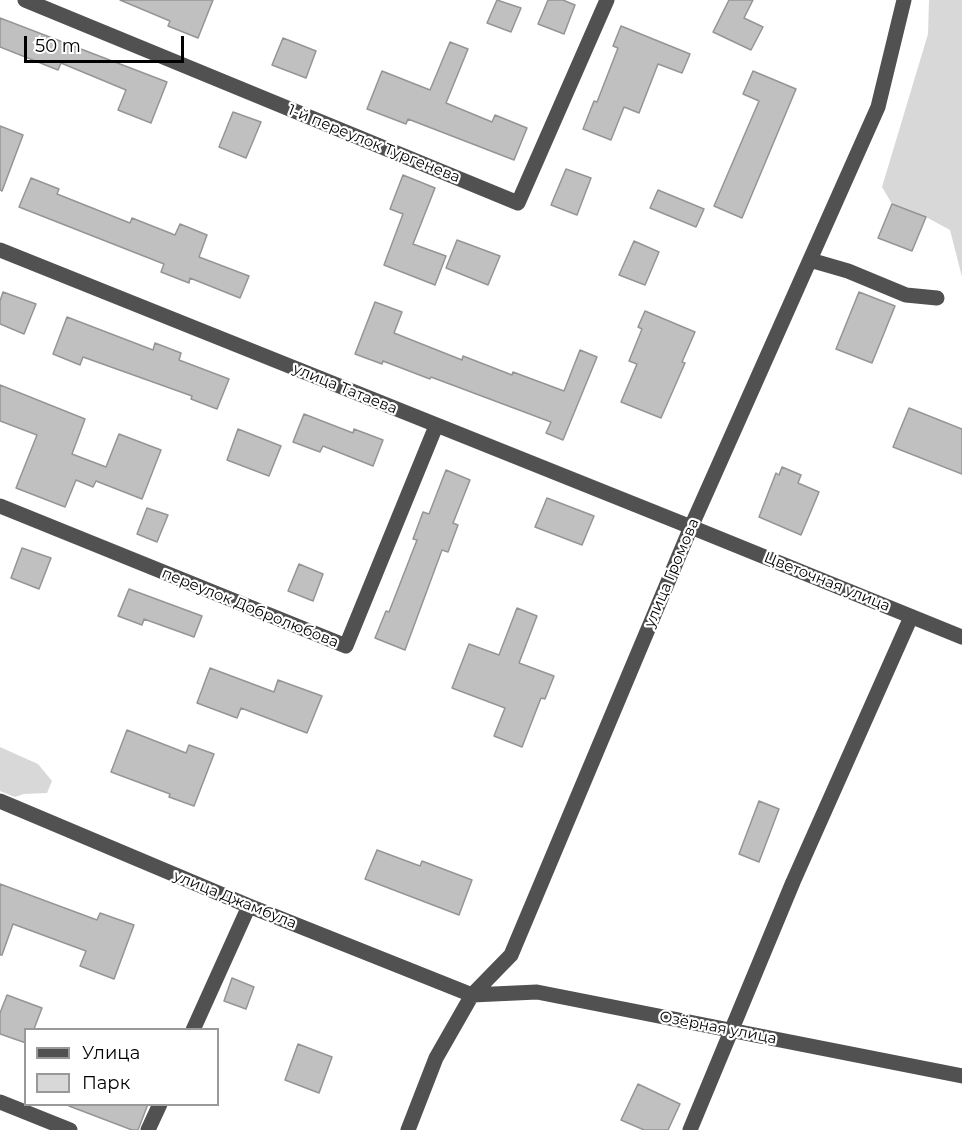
<!DOCTYPE html>
<html>
<head>
<meta charset="utf-8">
<style>
  body { margin:0 }
  #map { position:relative; width:962px; height:1130px; overflow:hidden; background:#fff; font-family:Montserrat,sans-serif }
  canvas { display:block }
  .legend { position:absolute; left:24px; top:1028px; width:195px; height:78px; box-sizing:border-box; background:#fff; border:2px solid #999; margin:0; padding:8px 10px; list-style:none; font-size:18px; color:#000 }
  .legend li { display:flex; align-items:center; gap:12px; height:30px }
  .legend b { width:30px; border:2px solid #999 }
  .scale { position:absolute; left:24px; top:36px; width:160px; height:27px; box-sizing:border-box; border:3px solid #000; border-top:0; padding-left:8px; font-size:18px; line-height:21px; white-space:nowrap; color:#000; -webkit-text-stroke:4px #fff; paint-order:stroke }
</style>
</head>
<body>
<div id="map">
<canvas width="962" height="1130"></canvas>
<ul class="legend">
<li><b style="height:8px;background:#515151"></b>Улица</li>
<li><b style="height:16px;background:#d8d8d8"></b>Парк</li>
</ul>
<div class="scale">50 m</div>
</div>
<script>
const c = document.querySelector('canvas').getContext('2d');
c.lineJoin = 'round';
function paint(path, color) { c.fillStyle = color; c.fill(path, 'evenodd'); }
const toPath = rows => new Path2D(rows.map(r => 'M' + r).join(''));
function stroke(path, color, width, dash) { c.strokeStyle = color; c.lineWidth = width; c.lineCap = dash ? 'butt' : 'round'; c.setLineDash(dash || []); c.stroke(path); }
function drawText(font, color, halo, rows, align = 'center') {
  c.font = font + ' Montserrat,sans-serif'; c.lineWidth = 4.5; c.setLineDash([]); c.textBaseline = 'middle'; c.strokeStyle = halo; c.fillStyle = color; for (const [text, x, y, turn = 0] of rows) {
    c.save(); c.translate(x, y); c.rotate((+turn || 0) * Math.PI / 180); c.textAlign = isNaN(turn) ? turn : align; if (halo) c.strokeText(text, 0, 0); c.fillText(text, 0, 0); c.restore();
  }
}
paint(toPath([
  [929,0,962,0,962,277,950,230,926,217,892,204,882,187,928,34],
  [0,747,38,764,52,781,47,793,24,794,15,797,0,791]
]), '#d8d8d8');
const building = toPath([
  [120,0,213,0,198,38,168,26,170,21,120,0],
  [497,0,521,8,511,32,487,23,497,0],
  [548,0,563,0,575,5,564,34,538,24,548,0],
  [729,0,753,0,744,18,763,27,751,50,713,32,729,0],
  [0,18,167,82,151,123,118,110,126,90,61,63,58,70,0,47,0,18],
  [621,26,690,54,682,73,658,64,639,113,624,107,611,140,583,129,594,101,597,102,618,48,613,46,621,26],
  [283,38,316,51,306,78,272,65,283,38],
  [450,42,468,49,446,103,492,122,495,115,527,128,514,160,408,119,406,124,367,109,382,71,430,90,450,42],
  [753,71,796,89,742,218,714,206,759,101,743,94,753,71],
  [233,112,261,122,246,158,219,147,233,112],
  [0,126,23,135,2,191,0,190,0,126],
  [566,169,591,178,577,215,551,205,566,169],
  [403,175,435,188,413,244,446,256,435,285,384,265,403,214,390,209,403,175],
  [31,178,59,189,57,194,130,223,132,218,175,235,180,224,207,235,199,257,249,276,240,298,190,278,189,283,161,272,164,264,19,207,31,178],
  [658,190,704,209,696,227,650,208,658,190],
  [892,204,926,217,912,251,878,238,892,204],
  [457,240,500,256,488,285,446,268,457,240],
  [634,241,659,252,645,285,619,275,634,241],
  [3,292,36,304,24,334,0,324,0,301,3,292],
  [859,292,895,306,872,363,836,349,859,292],
  [375,302,402,312,394,333,462,360,463,356,512,375,513,372,564,391,580,350,597,357,563,440,546,433,551,422,431,377,430,379,383,361,382,364,355,354,375,302],
  [645,311,695,332,682,362,685,363,661,418,621,402,637,364,629,361,642,329,638,327,645,311],
  [67,317,153,350,155,343,181,353,179,360,229,379,217,409,191,399,192,396,83,357,80,365,53,354,67,317],
  [0,385,85,419,72,454,106,467,119,434,161,450,142,499,96,481,93,487,76,480,65,507,16,488,37,435,0,421,0,385],
  [909,408,962,429,962,474,893,447,909,408],
  [304,414,353,433,354,429,383,440,373,466,323,446,320,452,293,442,304,414],
  [238,429,281,446,269,476,227,460,238,429],
  [782,467,801,475,798,483,819,492,801,535,759,517,776,473,779,475,782,467],
  [446,470,470,480,453,523,458,525,448,552,442,550,405,650,375,638,386,611,389,612,417,540,413,539,423,512,429,514,446,470],
  [547,498,594,516,582,545,535,527,547,498],
  [147,508,168,515,157,542,137,534,147,508],
  [22,548,51,558,39,589,11,578,22,548],
  [299,564,323,574,313,601,288,591,299,564],
  [129,589,202,616,194,637,144,619,142,625,118,616,129,589],
  [517,608,537,616,519,663,554,676,545,699,541,698,522,747,494,736,505,708,452,688,469,644,499,655,517,608],
  [210,668,274,692,278,680,322,696,307,733,241,708,237,718,197,703,210,668],
  [127,730,186,753,189,745,214,754,194,806,169,797,170,794,111,772,127,730],
  [759,801,779,809,759,862,739,854,759,801],
  [377,850,420,866,422,861,472,880,459,915,365,879,377,850],
  [0,884,97,920,100,913,134,925,114,979,80,966,86,951,13,924,2,955,0,955,0,884],
  [232,978,254,987,246,1009,224,1001,232,978],
  [7,995,42,1008,34,1029,26,1029,26,1043,0,1034,0,1013,7,995],
  [298,1044,332,1057,319,1093,285,1080,298,1044],
  [638,1084,680,1104,668,1130,644,1130,621,1120,638,1084],
  [69,1104,148,1104,138,1130,132,1130,69,1106,69,1104]
]);
paint(building, '#c0c0c0');
stroke(building, '#959595', 1.5);
stroke(toPath([
  [25,0,518,203,607,0],
  [0,250,691,527,962,637],
  [810,260,848,271,906,295,937,298],
  [0,506,346,646,436,426],
  [0,801,249,906,472,995,537,992,962,1076],
  [193,1030,249,906],
  [0,1102,70,1130],
  [148,1130,160,1104],
  [408,1130,436,1058,472,995,511,955,691,527,878,107,904,0],
  [690,1130,793,882,911,617]
]), '#515151', 15);
drawText('15px', '#000', '#fff', [
  ["1-й переулок Тургенева",374,144,22],
  ["улица Татаева",345,389,22],
  ["улица Громова",672,573,-67],
  ["Цветочная улица",827,582,22],
  ["переулок Добролюбова",250,608,22],
  ["улица Джамбула",235,900,22],
  ["Озёрная улица",718,1028,11]
]);
</script>
</body>
</html>
